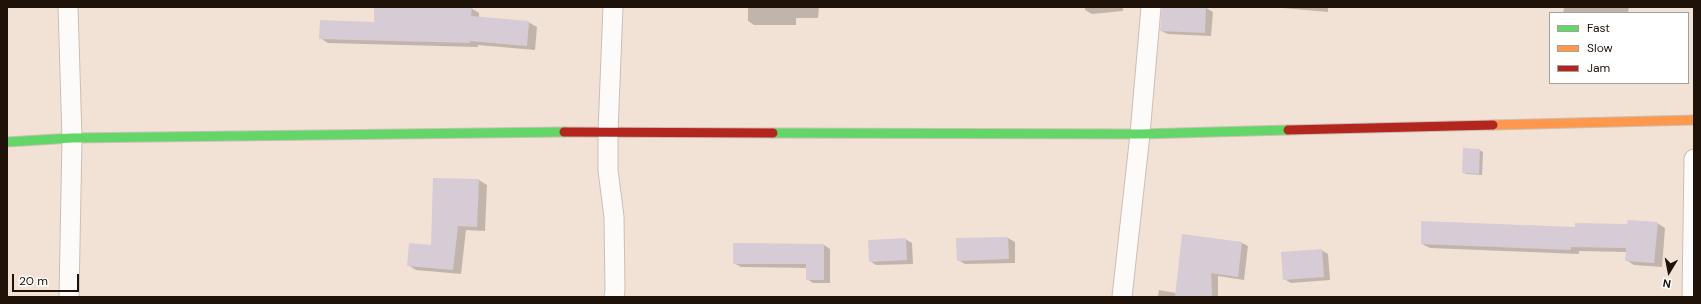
<!DOCTYPE html>
<html>
<head>
<meta charset="utf-8">
<style>
  body { margin:0 }
  #map { position:relative; width:1701px; height:304px; overflow:hidden; background:#f2e2d6; font-family:"DM Sans",sans-serif }
  canvas { display:block }
  .frame { position:absolute; inset:0; border:8px solid #1f1208; pointer-events:none }
  .legend { position:absolute; left:1549px; top:12px; width:140px; height:72px; box-sizing:border-box; background:#fff; border:1px solid #a5a09c; margin:0; padding:5px 7px; list-style:none; font-size:12px; color:#1f1208 }
  .legend li { display:flex; align-items:center; gap:8px; height:20px }
  .legend b { width:20px; border:1px solid #a5a09c }
  .north { position:absolute; left:1649px; top:252px; width:40px; height:40px; -webkit-text-stroke:3px #fff; paint-order:stroke; rotate:190deg; font-size:11px; font-weight:700; line-height:16px; text-align:center; color:#1f1208 }
  .north::after { content:''; display:block; margin:auto; width:14px; height:18px; background:#1f1208; clip-path:polygon(50% 0,100% 100%,50% 72%,0 100%) }
  .scale { position:absolute; left:12px; top:274px; width:67px; height:18px; box-sizing:border-box; border:2px solid #1f1208; border-top:0; padding-left:5px; font-size:12px; line-height:14px; white-space:nowrap; color:#1f1208; -webkit-text-stroke:3px #fff; paint-order:stroke }
</style>
</head>
<body>
<div id="map">
<canvas width="1701" height="304"></canvas>
<div class="frame"></div>
<ul class="legend">
<li><b style="height:5px;background:#63d668"></b>Fast</li>
<li><b style="height:5px;background:#ff974d"></b>Slow</li>
<li><b style="height:5px;background:#b3261e"></b>Jam</li>
</ul>
<div class="north">N</div>
<div class="scale">20 m</div>
</div>
<script>
const c = document.querySelector('canvas').getContext('2d');
c.lineJoin = 'round';
function paint(path, color) { c.fillStyle = color; c.fill(path, 'evenodd'); }
const toPath = rows => new Path2D(rows.map(r => 'M' + r).join(''));
function stroke(path, color, width, dash) { c.strokeStyle = color; c.lineWidth = width; c.lineCap = dash ? 'butt' : 'round'; c.setLineDash(dash || []); c.stroke(path); }
paint(toPath([
  [375,7,471,8,479,13,479,18,528,22,537,27,535,50,478,45,478,47,328,43,320,38,375,23],
  [748,7,819,7,818,18,796,18,796,25,754,25,748,21],
  [1085,7,1123,7,1123,11,1092,14,1085,10],
  [1162,7,1206,8,1213,12,1211,36,1168,34,1161,31],
  [1271,7,1328,7,1328,12],
  [1542,7,1629,7,1628,13,1563,13,1564,8],
  [1479,150,1483,152,1482,175,1466,174,1463,172],
  [479,180,487,185,485,231,466,230,461,274,416,270,408,265,432,246],
  [1657,223,1665,228,1662,267,1634,265,1626,260,1626,252,1579,251,1579,254,1430,248,1422,244,1576,228],
  [1008,238,1015,242,1015,263,965,264,958,260],
  [905,239,912,243,913,264,876,265,870,261],
  [1242,243,1248,246,1244,280,1218,276,1218,297,1158,297,1159,290,1176,293],
  [824,245,830,249,830,283,813,283,807,279,807,268,741,267,734,263],
  [1321,250,1328,254,1330,280,1291,283,1284,279]
]), '#0003');
paint(toPath([
  [374,7,472,7,471,16,529,21,527,46,470,41,470,43,319,39,320,20,374,22],
  [1162,7,1206,7,1205,33,1160,31],
  [1463,148,1480,149,1479,174,1462,173],
  [433,178,479,179,477,227,458,226,453,270,407,266,409,243,431,245],
  [1628,220,1658,222,1654,263,1625,261,1626,248,1571,247,1571,250,1421,244,1421,221,1575,227,1575,223,1627,224],
  [1182,234,1242,242,1238,277,1211,273,1212,297,1175,297],
  [1008,237,1009,259,957,261,956,238],
  [906,238,907,260,869,262,868,240],
  [733,243,824,244,824,280,806,280,806,264,733,264],
  [1322,249,1324,277,1283,280,1281,252]
]), '#d7cbd5');
const street = toPath([
  [68,7,72,138,69,297],
  [613,7,608,132,608,170,614,217,615,290,614,297],
  [1122,297,1140,134,1151,7],
  [1692,297,1694,159]
]);
const fast = toPath([
  [773,133,1140,134,1288,130],
  [7,142,72,138,564,132]
]);
const slow = toPath([
  [1493,125,1694,120]
]);
const jam = toPath([
  [1288,130,1493,125],
  [564,132,773,133]
]);
stroke(street, '#ccbeb4', 21);
stroke(fast, '#ccbeb4', 11);
stroke(slow, '#ccbeb4', 11);
stroke(jam, '#ccbeb4', 11);
stroke(street, '#fdfbf9', 19);
stroke(fast, '#63d668', 9);
stroke(slow, '#ff974d', 9);
stroke(jam, '#b3261e', 9);
</script>
</body>
</html>
